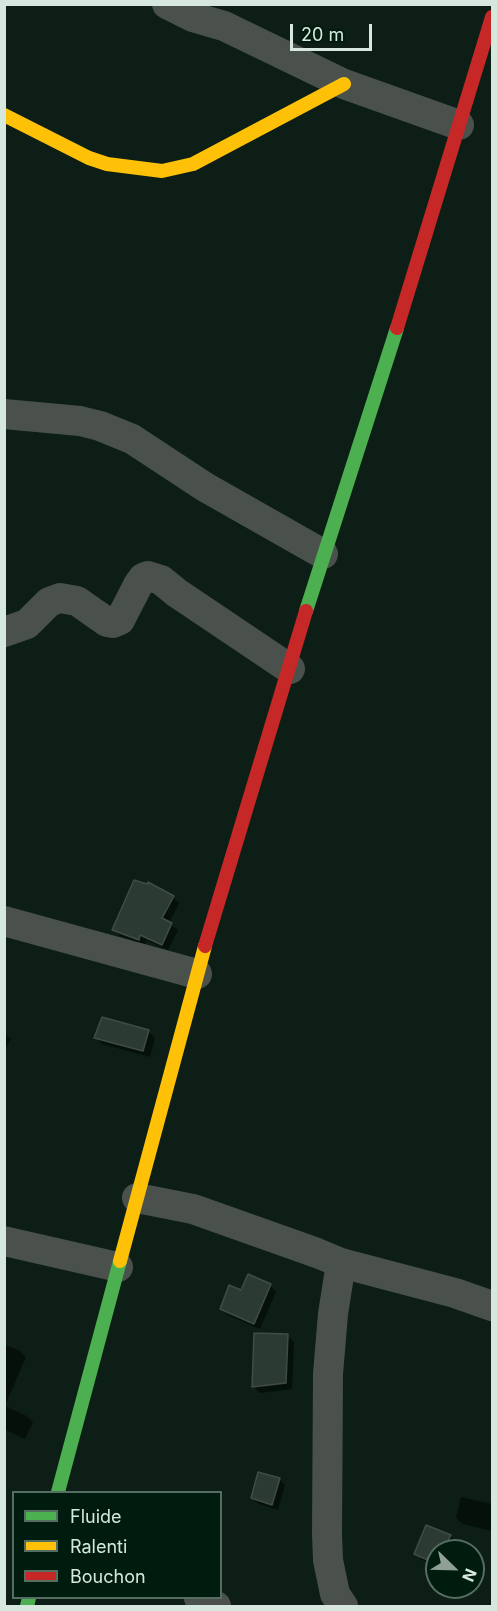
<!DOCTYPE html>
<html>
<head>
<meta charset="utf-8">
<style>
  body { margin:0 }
  #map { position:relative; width:497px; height:1611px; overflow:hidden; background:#0c1e16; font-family:Inter,sans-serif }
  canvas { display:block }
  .frame { position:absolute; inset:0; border:6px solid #d6e8dd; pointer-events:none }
  .legend { position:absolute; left:12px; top:1491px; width:210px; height:108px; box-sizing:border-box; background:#001c0e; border:2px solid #566e61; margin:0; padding:8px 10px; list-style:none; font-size:18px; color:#d6e8dd }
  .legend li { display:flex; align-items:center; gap:12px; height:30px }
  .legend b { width:30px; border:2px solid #566e61 }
  .north { position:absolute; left:425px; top:1539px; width:60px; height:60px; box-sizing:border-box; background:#001c0e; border:2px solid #566e61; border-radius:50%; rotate:113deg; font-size:16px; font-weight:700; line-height:24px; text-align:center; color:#d6e8dd }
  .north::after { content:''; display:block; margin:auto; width:21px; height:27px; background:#8fa197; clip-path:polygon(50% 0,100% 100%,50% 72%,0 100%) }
  .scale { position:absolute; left:290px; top:24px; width:82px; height:27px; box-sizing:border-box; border:3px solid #d6e8dd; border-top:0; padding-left:8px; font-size:18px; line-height:21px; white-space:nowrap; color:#d6e8dd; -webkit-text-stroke:4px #001c0e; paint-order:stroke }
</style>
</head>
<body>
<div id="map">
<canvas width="497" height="1611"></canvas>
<div class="frame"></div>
<ul class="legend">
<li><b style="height:8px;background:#4caf50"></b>Fluide</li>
<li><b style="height:8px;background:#ffc107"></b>Ralenti</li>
<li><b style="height:8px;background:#c62828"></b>Bouchon</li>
</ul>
<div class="north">N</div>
<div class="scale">20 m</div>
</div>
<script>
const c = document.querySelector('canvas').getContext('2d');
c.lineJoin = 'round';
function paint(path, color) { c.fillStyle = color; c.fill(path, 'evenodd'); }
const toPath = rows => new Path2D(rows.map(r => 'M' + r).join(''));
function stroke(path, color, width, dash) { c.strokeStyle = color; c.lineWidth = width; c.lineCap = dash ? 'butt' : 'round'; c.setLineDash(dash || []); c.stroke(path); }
paint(toPath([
  [148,886,173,897,179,903,169,923,178,930,168,950,146,940,145,945,120,936,114,930],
  [148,1031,155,1038,150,1057,102,1044,96,1038],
  [4,1033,11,1039,4,1051],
  [270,1285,276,1292,260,1329,228,1315,221,1309,242,1292],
  [287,1335,294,1342,292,1389,260,1393,254,1387],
  [4,1344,20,1351,26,1357,5,1406,27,1416,33,1422,25,1439,4,1429],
  [279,1479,285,1485,278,1510,259,1504,252,1498],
  [461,1497,492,1504,492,1531,463,1524,456,1518],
  [450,1536,456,1542,452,1551,437,1551,437,1567,422,1560,415,1553]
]), '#0007');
const building = toPath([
  [134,880,147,884,148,882,174,896,162,918,172,923,162,945,140,935,139,940,112,930,134,880],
  [102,1017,149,1030,143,1051,94,1038,102,1017],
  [248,1274,271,1284,254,1324,220,1309,229,1285,241,1290,248,1274],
  [254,1333,288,1334,286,1383,252,1387,254,1333],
  [258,1472,280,1478,272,1505,251,1498,258,1472],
  [426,1525,451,1535,443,1551,437,1551,437,1564,414,1554,426,1525]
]);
paint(building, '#2c3a34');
stroke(building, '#3f4d46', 1.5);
stroke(toPath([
  [167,4,193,17,224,26,344,84,459,125],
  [4,414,80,421,100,426,132,439,205,487,323,554],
  [4,632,27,624,49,602,60,598,77,601,107,622,113,623,120,620,138,585,143,578,148,576,161,580,177,593,290,669],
  [4,921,197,974],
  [137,1198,193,1209,317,1253,341,1263,455,1293,492,1306],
  [4,1241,118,1267],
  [341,1263,333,1314,328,1374,327,1534,328,1560,335,1594,343,1606],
  [199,1598,216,1606]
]), '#4a514d', 30);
stroke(toPath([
  [306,611,397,328],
  [58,1492,120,1261],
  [27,1606,29,1598]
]), '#4caf50', 14);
stroke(toPath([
  [4,115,89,158,107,164,162,171,193,164,344,84],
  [120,1261,205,946]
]), '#ffc107', 14);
stroke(toPath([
  [397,328,492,17],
  [205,946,306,611]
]), '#c62828', 14);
</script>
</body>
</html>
